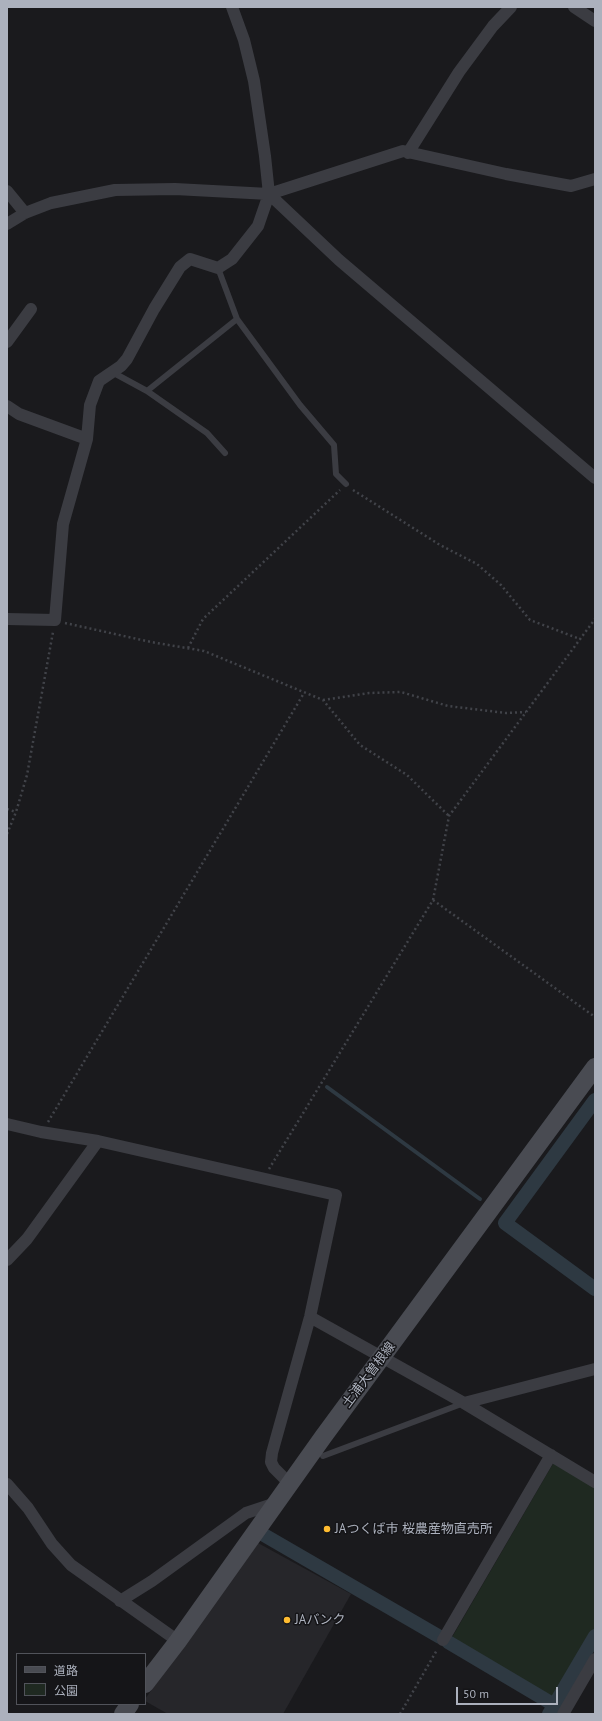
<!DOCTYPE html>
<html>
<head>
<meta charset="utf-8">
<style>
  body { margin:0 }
  #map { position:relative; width:602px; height:1721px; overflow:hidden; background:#1a1a1d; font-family:"PT Sans","Noto Sans JP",sans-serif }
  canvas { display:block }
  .frame { position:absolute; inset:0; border:8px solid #acb1bd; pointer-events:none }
  .legend { position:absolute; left:16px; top:1653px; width:130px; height:52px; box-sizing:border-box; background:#151518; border:1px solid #51535a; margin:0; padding:5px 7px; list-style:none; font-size:12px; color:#acb1bd }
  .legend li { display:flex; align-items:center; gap:8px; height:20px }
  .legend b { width:20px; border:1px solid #51535a }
  .scale { position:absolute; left:456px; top:1687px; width:102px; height:18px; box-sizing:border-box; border:2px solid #acb1bd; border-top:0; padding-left:5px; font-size:12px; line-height:14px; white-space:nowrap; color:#acb1bd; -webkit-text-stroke:3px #151518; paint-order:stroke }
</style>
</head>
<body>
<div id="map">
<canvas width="602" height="1721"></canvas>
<div class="frame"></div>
<ul class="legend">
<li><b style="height:5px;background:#494b52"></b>道路</li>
<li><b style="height:11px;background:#1f2921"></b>公園</li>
</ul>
<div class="scale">50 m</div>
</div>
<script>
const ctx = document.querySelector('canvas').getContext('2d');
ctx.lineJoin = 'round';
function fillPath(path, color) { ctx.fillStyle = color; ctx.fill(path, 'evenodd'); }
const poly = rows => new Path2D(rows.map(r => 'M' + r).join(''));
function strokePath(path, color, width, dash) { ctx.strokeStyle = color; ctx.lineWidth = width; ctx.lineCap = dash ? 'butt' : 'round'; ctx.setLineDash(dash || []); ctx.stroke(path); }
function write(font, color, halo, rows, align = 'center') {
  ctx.font = font + ' "PT Sans","Noto Sans JP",sans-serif'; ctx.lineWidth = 3; ctx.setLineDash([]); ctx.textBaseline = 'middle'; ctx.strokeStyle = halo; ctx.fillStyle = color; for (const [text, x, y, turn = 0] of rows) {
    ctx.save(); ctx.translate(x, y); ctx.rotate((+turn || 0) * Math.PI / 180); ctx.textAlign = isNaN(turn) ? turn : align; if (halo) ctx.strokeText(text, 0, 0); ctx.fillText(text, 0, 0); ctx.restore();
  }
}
const built = poly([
  [258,1543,351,1594,283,1714,168,1714,145,1701,145,1699]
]);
const green = poly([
  [554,1462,595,1488,595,1628,554,1699,451,1639]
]);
const stream = poly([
  [327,1087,480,1199]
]);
const canal = poly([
  [595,1100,505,1223,595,1289],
  [264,1535,440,1637],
  [448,1642,556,1706],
  [549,1714,595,1636]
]);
const path = poly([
  [353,490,440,545,477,564,501,585,530,620,580,639],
  [65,623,151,642,204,651,323,700,360,745,407,775,449,816],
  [188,648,203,619,340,490],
  [323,700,369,693,401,692,448,706,506,713,526,712],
  [7,809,16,812],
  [7,834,16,812,27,775,53,632],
  [433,900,595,1017],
  [48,1122,304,693],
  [269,1169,433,900,449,816,595,619],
  [400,1714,437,1650]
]);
const lane = poly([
  [218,268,237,319,300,405,334,445,336,474,346,484],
  [112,372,147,391,207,433,225,453],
  [147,391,237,319],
  [323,1456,464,1403]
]);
const street = poly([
  [574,7,595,21],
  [408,153,459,72,493,26,511,7],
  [7,191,25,213],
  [269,194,339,260,595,478],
  [7,224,25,213,51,203,115,190,175,189,269,194,403,151,506,174,571,186,595,179],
  [7,342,31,309],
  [7,406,19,414,87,439],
  [7,619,55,620,63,524,87,439,90,405,99,381,121,366,127,359,154,309,180,267,190,259,218,268,232,259,258,226,269,194,265,156,254,81,244,40,232,7],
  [7,1124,41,1132,98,1141,336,1195,310,1317,272,1453,271,1462,274,1468,290,1484],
  [7,1260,27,1239,98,1141],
  [310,1317,464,1403,595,1482],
  [464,1403,595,1369],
  [7,1484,28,1508,52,1544,71,1565,178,1641],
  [120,1601,152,1581,246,1513,276,1503],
  [443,1640,551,1455],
  [563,1714,595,1659]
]);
const secondary = poly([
  [145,1684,178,1641,323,1437,595,1067],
  [123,1714,130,1704]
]);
const markers = [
  [327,1529,4,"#ffbc30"],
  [287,1620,4,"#ffbc30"]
];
const streetNames = [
  ["土浦大曽根線",369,1375,-53]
];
const poiNames = [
  ["JAつくば市 桜農産物直売所",335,1529],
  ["JAバンク",295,1620]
];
fillPath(built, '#26262a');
fillPath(green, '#1f2921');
strokePath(stream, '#2e3942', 4);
strokePath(canal, '#2e3942', 14);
strokePath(path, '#414349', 2.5, [2, 3]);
strokePath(lane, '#3b3c42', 6);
strokePath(street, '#3b3c42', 12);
strokePath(secondary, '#494b52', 18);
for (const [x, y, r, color] of markers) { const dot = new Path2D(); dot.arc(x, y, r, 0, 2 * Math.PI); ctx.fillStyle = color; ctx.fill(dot); strokePath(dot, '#151518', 1.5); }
write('13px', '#acb1bd', '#151518', streetNames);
write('13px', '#acb1bd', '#151518', poiNames, 'left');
</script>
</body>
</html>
